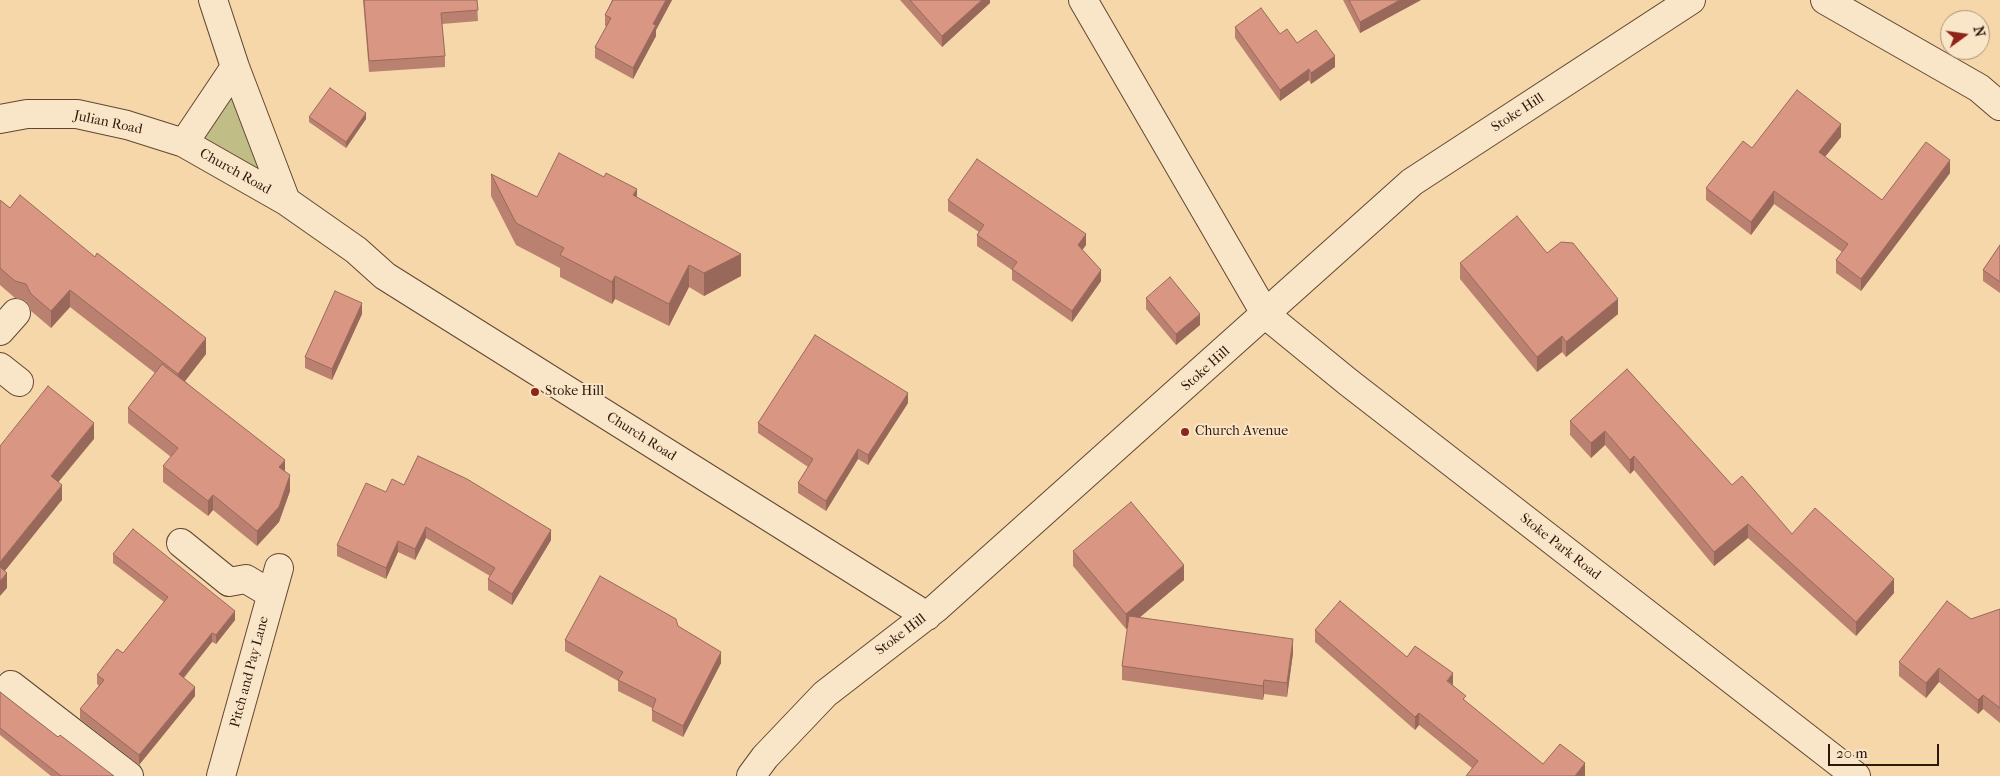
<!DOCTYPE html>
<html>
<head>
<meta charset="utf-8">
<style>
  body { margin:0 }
  #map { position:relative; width:2000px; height:776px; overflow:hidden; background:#f6d7a9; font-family:"IM FELL French Canon",serif }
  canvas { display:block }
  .north { position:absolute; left:1940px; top:10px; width:50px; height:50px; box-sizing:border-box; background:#f9e5c7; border:1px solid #a9937c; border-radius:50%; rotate:76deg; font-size:14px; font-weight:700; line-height:20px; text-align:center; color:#30170c }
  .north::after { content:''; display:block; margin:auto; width:18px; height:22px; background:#8f2418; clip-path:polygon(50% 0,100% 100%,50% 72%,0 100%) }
  .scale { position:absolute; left:1828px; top:744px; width:111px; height:22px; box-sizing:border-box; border:2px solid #30170c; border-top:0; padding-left:6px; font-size:15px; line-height:18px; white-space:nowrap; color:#30170c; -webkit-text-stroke:4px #f9e5c7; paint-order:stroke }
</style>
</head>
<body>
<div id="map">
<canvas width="2000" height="776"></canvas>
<div class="north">N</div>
<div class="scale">20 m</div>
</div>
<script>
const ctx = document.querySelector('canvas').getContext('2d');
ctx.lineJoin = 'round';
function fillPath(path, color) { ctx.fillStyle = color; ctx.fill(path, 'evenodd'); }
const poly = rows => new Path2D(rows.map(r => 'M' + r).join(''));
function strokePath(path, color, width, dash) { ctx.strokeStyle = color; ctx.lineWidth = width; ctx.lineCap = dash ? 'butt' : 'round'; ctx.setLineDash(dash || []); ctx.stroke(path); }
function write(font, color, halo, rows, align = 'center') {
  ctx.font = font + ' "IM FELL French Canon",serif'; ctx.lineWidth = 4; ctx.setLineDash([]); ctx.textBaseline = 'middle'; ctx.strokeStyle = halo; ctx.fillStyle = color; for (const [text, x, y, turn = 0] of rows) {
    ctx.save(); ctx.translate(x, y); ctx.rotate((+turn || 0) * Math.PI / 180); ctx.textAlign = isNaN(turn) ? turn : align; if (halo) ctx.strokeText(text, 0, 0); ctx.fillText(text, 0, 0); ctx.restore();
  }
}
const green = poly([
  [235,94,263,179,202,142]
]);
const minor = poly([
  [213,0,235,67,286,201],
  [1083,0,1266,315,1348,382,1856,776],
  [1825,0,1979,88,2000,106],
  [0,119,27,114,77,114,127,125,184,143,286,201,356,250,385,276,927,616],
  [184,143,235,67],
  [0,331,16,313],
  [0,367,19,382],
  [181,543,229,582,246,579,271,594],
  [11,685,129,776],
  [221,776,279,568],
  [751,776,765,757,825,694,935,609,1412,182,1691,0]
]);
const wall = poly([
  [363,0,477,0,478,21,442,24,445,56,445,67,369,72],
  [612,0,672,0,656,30,656,36,633,79,595,58,595,47,607,26,605,26,605,15],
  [900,0,990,0,990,3,942,47],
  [1343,0,1421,0,1360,33],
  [1235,27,1280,34,1297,43,1335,67,1311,84,1309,80,1280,101,1235,38],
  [309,117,366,119,346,148,309,122],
  [1841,137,1825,157,1882,200,1950,173,1861,291,1836,273,1836,260,1842,252,1774,204,1751,235,1706,200,1706,188,1752,148],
  [491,174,537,197,637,197,741,276,704,296,689,287,669,326,615,299,612,304,560,277,560,268,516,245,491,196],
  [0,200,10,208,206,354,185,381,285,471,290,491,279,522,257,546,213,510,208,516,163,482,163,466,171,457,128,423,128,408,155,373,70,307,51,328,31,311,26,301,15,298,0,285],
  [948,200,1086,245,1082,250,1101,281,1072,322,1012,280,1012,270,977,246,977,235,979,232,948,211],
  [2000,245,2000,293,1983,281,1983,270],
  [1547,253,1618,314,1566,357,1562,352,1537,372,1460,279,1460,263],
  [1146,298,1200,325,1176,345,1146,309],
  [362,314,332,380,305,368,305,357],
  [1627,369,1732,485,1792,534,1894,593,1856,636,1748,538,1714,566,1634,470,1630,474,1605,445,1591,458,1570,435,1570,421],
  [908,403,868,465,858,459,826,511,798,493,798,483,808,467,758,433,758,423],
  [404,485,551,540,512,605,488,590,488,579,490,576,426,538,415,560,398,552,386,579,337,556,337,545],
  [1073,551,1184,580,1140,617,1293,653,1287,697,1264,694,1263,700,1122,680,1122,666,1128,628,1126,629,1073,566],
  [113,554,235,620,216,644,212,642,184,678,195,696,139,765,80,719,80,709,99,686,97,684,97,675,123,653,164,602,113,563],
  [2000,609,2000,723,1983,709,1978,714,1939,682,1926,698,1899,676,1899,662,1971,619],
  [678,626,721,663,683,737,652,721,652,708,618,691,618,681,565,651,565,640],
  [1315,630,1407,657,1453,685,1466,702,1543,764,1585,776,1466,776,1472,768,1419,725,1415,730,1315,642],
  [0,692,58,737,114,776,51,776,0,735]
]);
const shadedWall = poly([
  [666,0,672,0,656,30,656,36,633,79,633,68,653,24],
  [982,0,990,0,990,3,942,47,942,36],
  [1400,0,1421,0,1360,33,1360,22],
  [1335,56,1335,67,1311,84,1311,73],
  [1309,69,1309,80,1280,101,1280,90],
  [366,113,366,119,346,148,346,142],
  [1841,124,1841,137,1819,164,1819,152],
  [1950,160,1950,173,1861,291,1861,279],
  [637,189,637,211,633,195],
  [1774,191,1774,204,1751,235,1751,222],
  [1086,234,1086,245,1078,256,1078,245],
  [741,254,741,276,704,296,704,273],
  [689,265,689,287,669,326,669,304],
  [1101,270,1101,281,1072,322,1072,311],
  [615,276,615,299,612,304,612,282],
  [70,290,70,307,51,328,51,311],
  [1618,299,1618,314,1566,357,1566,342],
  [362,303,362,314,332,380,332,369],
  [1200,314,1200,325,1176,345,1176,334],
  [1562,336,1562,352,1537,372,1537,357],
  [206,338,206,354,178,390,178,374],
  [908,393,908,403,868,465,868,455],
  [94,423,94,439,51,491,51,476],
  [1605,431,1605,445,1591,458,1591,443],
  [858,449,858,459,826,511,826,501],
  [1634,456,1634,470,1630,474,1630,460],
  [285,460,285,475,279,467],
  [290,475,290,491,279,522,257,546,257,531],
  [62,485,62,500,0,577,0,562],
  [213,495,213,510,208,516,208,501],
  [1748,524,1748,538,1714,566,1714,552],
  [426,527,426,538,415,560,415,549],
  [551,530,551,540,512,605,512,594],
  [398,541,398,552,386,579,386,568],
  [1184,565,1184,580,1126,629,1126,614],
  [7,573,7,588,0,596,0,581],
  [1894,579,1894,593,1856,636,1856,622],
  [235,611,235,620,216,644,216,635],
  [212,633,212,642,179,683,179,674],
  [1293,639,1293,653,1287,697,1287,683],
  [721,652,721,663,683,737,683,726],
  [1939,668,1939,682,1926,698,1926,683],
  [1453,673,1453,685,1447,681],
  [1264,680,1264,694,1263,700,1263,686],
  [195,687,195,696,139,765,139,755],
  [1983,695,1983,709,1978,714,1978,700],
  [1419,713,1419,725,1415,730,1415,717],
  [1585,763,1585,776,1575,776]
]);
const building = poly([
  [364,0,477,0,478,10,441,13,445,56,369,61,364,0],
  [613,0,666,0,653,24,656,25,633,68,595,47,611,18,605,15,613,0],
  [910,0,982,0,942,36,910,0],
  [1349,0,1400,0,1360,22,1349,0],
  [1261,8,1280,34,1287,29,1297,43,1316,30,1335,56,1311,73,1309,69,1280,90,1235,27,1261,8],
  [330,88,366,113,346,142,309,117,330,88],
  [1797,90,1841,124,1819,152,1882,200,1926,142,1950,160,1861,279,1836,260,1848,244,1774,191,1751,222,1706,188,1743,141,1752,148,1797,90],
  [559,153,604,177,606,173,637,189,633,195,741,254,704,273,689,265,669,304,615,276,612,282,560,255,564,248,516,223,491,174,537,197,559,153],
  [977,159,1086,234,1078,245,1101,270,1072,311,1012,269,1017,262,977,235,984,225,948,200,977,159],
  [20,195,95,257,97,253,206,338,178,374,70,290,51,311,31,294,26,284,15,281,0,268,0,200,10,208,20,195],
  [1517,216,1547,253,1561,242,1573,243,1618,299,1566,342,1562,336,1537,357,1460,263,1517,216],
  [2000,245,2000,282,1983,270,2000,245],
  [1170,277,1200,314,1176,334,1146,298,1170,277],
  [335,291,362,303,332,369,305,357,335,291],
  [815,335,908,393,868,455,858,449,826,501,798,483,813,459,758,423,815,335],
  [162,364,285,460,279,467,290,475,279,507,257,531,213,495,208,501,163,466,178,448,128,408,162,364],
  [1627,369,1732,485,1742,476,1792,534,1815,508,1894,579,1856,622,1748,524,1714,552,1634,456,1630,460,1605,431,1591,443,1570,421,1627,369],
  [48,386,94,423,51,476,62,485,0,562,0,446,48,386],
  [418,456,467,479,551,530,512,594,488,579,495,568,426,527,415,549,398,541,386,568,337,545,366,483,386,492,392,479,404,485,418,456],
  [1131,502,1184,565,1126,614,1073,551,1131,502],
  [133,529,235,611,216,635,212,633,179,674,195,687,139,755,80,709,104,680,97,675,117,649,123,653,168,597,113,554,133,529],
  [0,567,7,573,0,581,0,567],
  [600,576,676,619,678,626,721,652,683,726,652,710,656,699,618,680,623,672,565,640,600,576],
  [1340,601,1407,657,1415,646,1453,673,1447,681,1466,696,1463,699,1543,764,1560,744,1585,763,1575,776,1466,776,1478,761,1419,713,1415,717,1315,630,1340,601],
  [1947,601,1971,619,2000,609,2000,708,1983,695,1978,700,1939,668,1926,683,1899,662,1947,601],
  [1129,616,1293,639,1287,683,1264,680,1263,686,1122,666,1129,616],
  [0,692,58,737,60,735,114,776,61,776,0,728,0,692]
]);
const markers = [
  [535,392,5,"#8f2418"],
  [1185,432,5,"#8f2418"]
];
const streetNames = [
  ["Stoke Hill",1518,113,-33],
  ["Julian Road",108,123,12],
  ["Church Road",235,172,29],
  ["Stoke Hill",1206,369,-42],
  ["Church Road",641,437,32],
  ["Stoke Park Road",1560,547,38],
  ["Stoke Hill",901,635,-37],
  ["Pitch and Pay Lane",250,672,-75]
];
const poiNames = [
  ["Stoke Hill",545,392],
  ["Church Avenue",1195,432]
];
fillPath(green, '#c0bd86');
strokePath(minor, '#624733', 30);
strokePath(minor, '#f9e5c7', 28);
fillPath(wall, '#bb8170');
fillPath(shadedWall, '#98695b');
fillPath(building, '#d99682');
strokePath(building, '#98695b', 1);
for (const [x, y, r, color] of markers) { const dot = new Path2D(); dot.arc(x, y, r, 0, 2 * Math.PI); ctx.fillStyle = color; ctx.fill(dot); strokePath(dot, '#f9e5c7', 2); }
write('14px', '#30170c', '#f9e5c7', streetNames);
write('14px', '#30170c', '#f9e5c7', poiNames, 'left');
</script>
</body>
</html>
